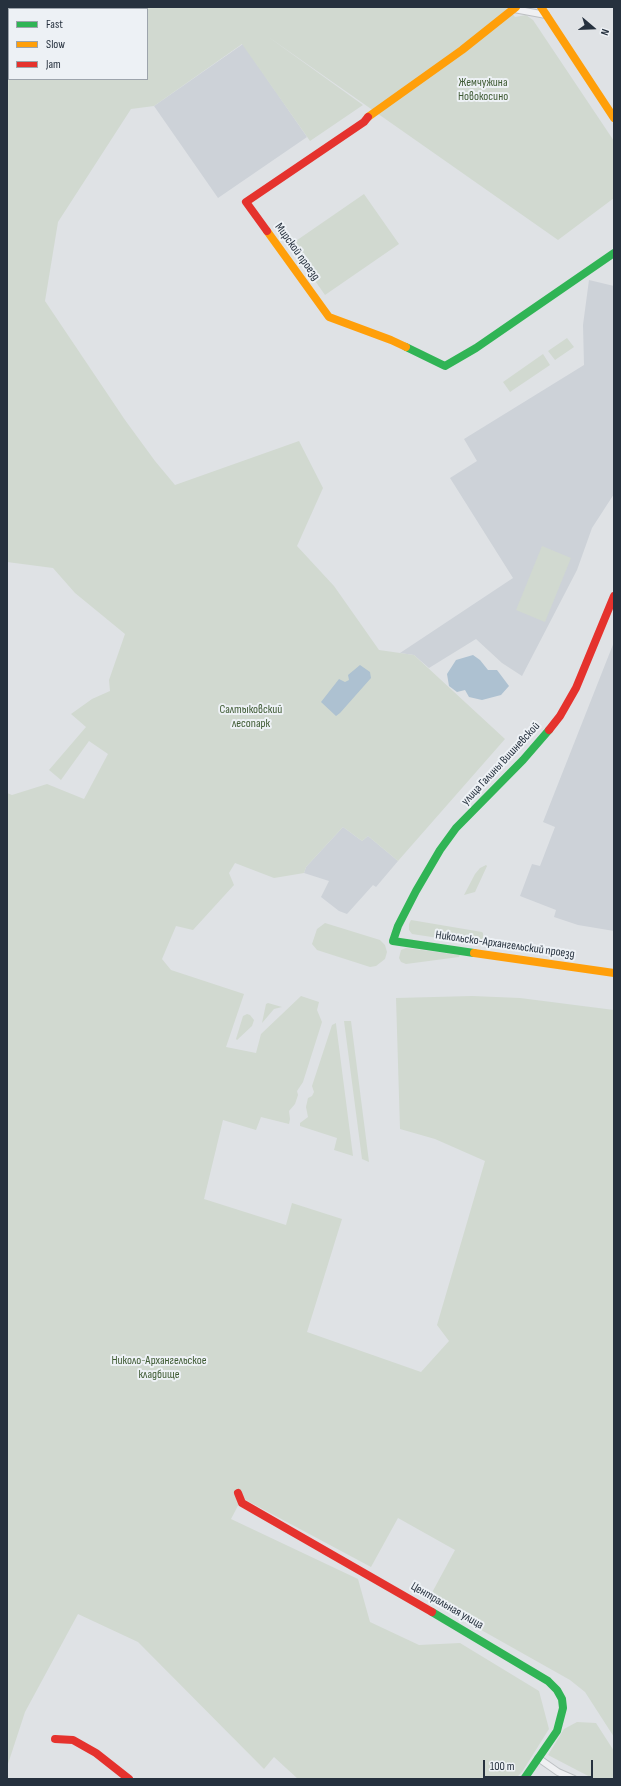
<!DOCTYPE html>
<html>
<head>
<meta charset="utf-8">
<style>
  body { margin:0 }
  #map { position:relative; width:621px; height:1786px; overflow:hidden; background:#dfe2e5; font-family:"Sofia Sans Condensed",sans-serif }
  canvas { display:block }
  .frame { position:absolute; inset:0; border:8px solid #26313e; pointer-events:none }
  .legend { position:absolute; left:8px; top:8px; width:140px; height:72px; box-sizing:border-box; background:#edf1f5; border:1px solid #9da4ac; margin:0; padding:5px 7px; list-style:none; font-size:12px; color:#26313e }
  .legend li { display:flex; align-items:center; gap:8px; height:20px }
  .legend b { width:20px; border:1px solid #9da4ac }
  .north { position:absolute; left:573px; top:8px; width:40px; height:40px; -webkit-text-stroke:3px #edf1f5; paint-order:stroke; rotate:109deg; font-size:11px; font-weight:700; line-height:16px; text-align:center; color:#26313e }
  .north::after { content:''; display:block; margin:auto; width:14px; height:18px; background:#26313e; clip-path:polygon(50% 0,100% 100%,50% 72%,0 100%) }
  .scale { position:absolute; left:483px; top:1760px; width:110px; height:18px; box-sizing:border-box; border:2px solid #26313e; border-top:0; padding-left:5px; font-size:12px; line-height:14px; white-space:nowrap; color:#26313e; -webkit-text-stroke:3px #edf1f5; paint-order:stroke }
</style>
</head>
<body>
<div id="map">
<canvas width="621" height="1786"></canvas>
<div class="frame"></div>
<ul class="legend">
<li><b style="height:5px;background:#30b455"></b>Fast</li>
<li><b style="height:5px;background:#ff9f0a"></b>Slow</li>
<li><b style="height:5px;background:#e5322d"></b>Jam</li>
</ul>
<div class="north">N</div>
<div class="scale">100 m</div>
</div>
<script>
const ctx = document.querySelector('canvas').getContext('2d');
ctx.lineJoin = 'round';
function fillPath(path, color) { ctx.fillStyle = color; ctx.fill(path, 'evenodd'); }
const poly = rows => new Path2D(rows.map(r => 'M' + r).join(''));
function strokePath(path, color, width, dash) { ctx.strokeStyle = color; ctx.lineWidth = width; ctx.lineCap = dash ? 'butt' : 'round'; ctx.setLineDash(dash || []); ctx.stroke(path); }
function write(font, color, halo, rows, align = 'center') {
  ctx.font = font + ' "Sofia Sans Condensed",sans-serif'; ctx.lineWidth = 4; ctx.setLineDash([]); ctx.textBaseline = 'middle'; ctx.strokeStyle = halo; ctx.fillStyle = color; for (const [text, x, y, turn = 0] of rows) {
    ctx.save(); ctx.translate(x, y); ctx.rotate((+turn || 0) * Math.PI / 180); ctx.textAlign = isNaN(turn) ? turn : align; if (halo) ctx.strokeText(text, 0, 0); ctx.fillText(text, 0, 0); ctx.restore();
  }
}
const built = poly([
  [243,44,307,137,218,198,154,106],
  [589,280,614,286,614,494,592,528,577,570,522,676,502,663,476,639,429,668,414,655,400,653,513,578,450,478,477,461,464,439,584,365,583,325],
  [614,642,614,931,578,925,554,917,556,910,520,896,532,864,540,866,555,827,543,822],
  [343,827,362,841,368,836,398,861,376,887,373,885,347,914,339,911,321,897,329,881,304,873,306,867]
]);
const green = poly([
  [7,7,507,7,515,17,526,15,533,20,614,141,614,198,558,240,267,36,363,105,310,141,242,44,154,106,131,109,58,222,45,301,125,420,155,461,175,485,299,441,323,488,297,546,334,586,379,650,414,655,505,739,398,861,368,836,362,841,343,827,306,867,304,873,274,878,235,863,229,873,234,885,193,930,176,926,162,959,171,970,244,994,226,1047,256,1053,261,1034,301,996,319,1002,317,1010,322,1022,303,1082,297,1091,298,1095,295,1104,289,1111,290,1119,289,1124,261,1117,256,1130,223,1120,204,1199,286,1225,292,1203,342,1219,307,1332,421,1372,449,1341,437,1325,485,1161,435,1139,400,1129,396,998,472,996,520,998,614,1010,614,1737,585,1692,570,1680,428,1600,455,1550,398,1518,371,1567,242,1498,231,1519,358,1579,370,1622,419,1645,460,1643,539,1691,549,1729,522,1772,515,1779,298,1779,274,1757,264,1769,138,1642,78,1614,25,1712,7,1767,7,793,12,795,47,784,84,799,108,754,89,741,61,780,49,770,86,727,71,714,92,699,110,691,109,680,125,634,75,593,53,568,7,562],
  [9,9,147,9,147,79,9,79],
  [364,194,399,244,325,295,290,245],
  [567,338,574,347,555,360,548,351],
  [543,354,550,365,510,392,503,382],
  [542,546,571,558,545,622,516,610],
  [486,865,487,866,475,892,464,895,475,874,480,868],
  [411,920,482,932,483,933,483,938,478,944,412,934,409,930,409,924],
  [325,923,380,940,385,945,387,952,385,959,376,966,370,967,317,950,312,944,317,929],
  [406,948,460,955,459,957,406,964,401,962,399,958,401,950],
  [268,1003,282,1007,274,1009,262,1023,266,1004],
  [247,1014,250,1015,254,1020,252,1026,237,1040,236,1039,243,1016],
  [344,1021,351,1021,369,1162,362,1159],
  [336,1023,336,1024,353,1156,334,1150,337,1138,300,1126,300,1123,308,1117,306,1107,308,1098,312,1096,314,1092,312,1086,332,1025],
  [577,1722,596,1723,614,1751,614,1779,594,1779,548,1755,564,1729]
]);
const water = poly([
  [473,655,480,660,488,670,497,670,509,686,501,695,482,700,469,697,465,690,457,692,449,686,447,674,456,660],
  [360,665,370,672,371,678,340,713,336,716,321,702,339,679,345,682,349,680,348,675]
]);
const street = poly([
  [514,9,546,15],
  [538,1758,558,1772,574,1779]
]);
const fast = poly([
  [406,347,445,366,476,348,614,253],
  [474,953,393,941,398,926,416,891,440,850,456,828,523,760,549,730],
  [432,1612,548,1681,557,1690,562,1699,563,1708,557,1731,524,1779]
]);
const slow = poly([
  [541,7,614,118],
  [368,117,462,50,516,7],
  [267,231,329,317,391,340,406,347],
  [474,953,614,973]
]);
const jam = poly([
  [267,231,246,202,364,122,368,117],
  [549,730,560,716,576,688,614,596],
  [238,1493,242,1503,432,1612],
  [55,1739,73,1740,96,1753,129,1779]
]);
const parkNames = [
  ["Жемчужина",483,83],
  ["Новокосино",483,97],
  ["Салтыковский",251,710],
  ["лесопарк",251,724],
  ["Николо-Архангельское",159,1361],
  ["кладбище",159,1375]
];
const streetNames = [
  ["Мирской проезд",297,252,54],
  ["улица Галины Вишневской",501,764,-47],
  ["Никольско-Архангельский проезд",505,945,8],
  ["Центральная улица",447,1606,30]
];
fillPath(built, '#cdd2d8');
fillPath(green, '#d1d9d0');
fillPath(water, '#adc1d1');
strokePath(street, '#bdc0c3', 8);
strokePath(street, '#eff0f2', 6);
strokePath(fast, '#30b455', 8);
strokePath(slow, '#ff9f0a', 8);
strokePath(jam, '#e5322d', 8);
write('12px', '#3e5a33', '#edf1f5', parkNames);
write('12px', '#26313e', '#edf1f5', streetNames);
</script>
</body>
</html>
